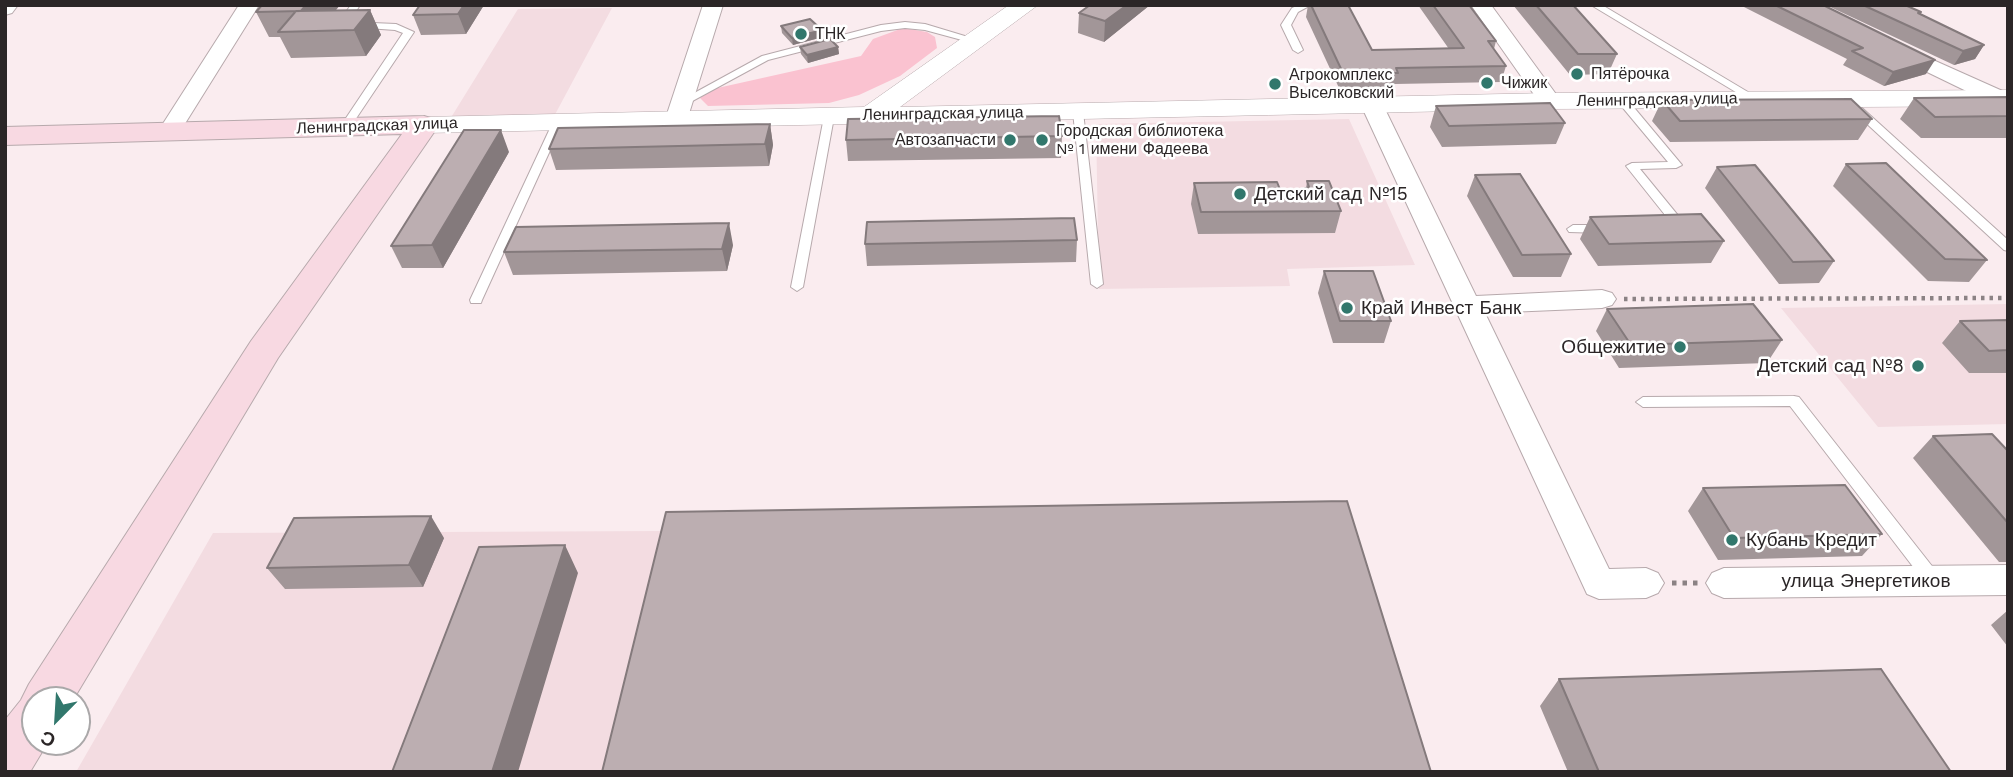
<!DOCTYPE html>
<html>
<head>
<meta charset="utf-8">
<style>
  body { margin:0 }
  #map { position:relative; width:2013px; height:777px; overflow:hidden; background:#faecef; font-family:"Work Sans",sans-serif }
  canvas { display:block }
  .frame { position:absolute; inset:0; border:7px solid #2b2627; pointer-events:none }
  .north { position:absolute; left:21px; top:686px; width:70px; height:70px; box-sizing:border-box; background:#fff; border:2px solid #aaa8a9; border-radius:50%; rotate:204deg; font-size:19px; font-weight:700; line-height:28px; text-align:center; color:#2b2627 }
  .north::after { content:''; display:block; margin:auto; width:24px; height:32px; background:#31776c; clip-path:polygon(50% 0,100% 100%,50% 72%,0 100%) }
</style>
</head>
<body>
<div id="map">
<canvas width="2013" height="777"></canvas>
<div class="frame"></div>
<div class="north">С</div>
</div>
<script>
const ctx = document.querySelector('canvas').getContext('2d');
ctx.lineJoin = 'round';
function fillPath(path, color) { ctx.fillStyle = color; ctx.fill(path, 'evenodd'); }
const poly = rows => new Path2D(rows.map(r => 'M' + r).join(''));
function strokePath(path, color, width, dash) { ctx.strokeStyle = color; ctx.lineWidth = width; ctx.lineCap = dash ? 'butt' : 'round'; ctx.setLineDash(dash || []); ctx.stroke(path); }
function write(font, color, halo, rows, align = 'center') {
  ctx.font = font + ' "Work Sans",sans-serif'; ctx.lineWidth = 5; ctx.setLineDash([]); ctx.textBaseline = 'middle'; ctx.strokeStyle = halo; ctx.fillStyle = color; for (const [text, x, y, turn = 0] of rows) {
    ctx.save(); ctx.translate(x, y); ctx.rotate((+turn || 0) * Math.PI / 180); ctx.textAlign = isNaN(turn) ? turn : align; if (halo) ctx.strokeText(text, 0, 0); ctx.fillText(text, 0, 0); ctx.restore();
  }
}
const built = poly([
  [612,8,551,122,447,124,518,9],
  [1349,119,1415,265,1287,269,1290,286,1099,289,1096,124],
  [2008,304,2008,424,1878,427,1781,308],
  [1341,528,1419,772,76,772,213,533]
]);
const green = poly([
  [903,28,927,32,935,37,937,48,900,76,859,95,829,103,708,106,700,98,713,89,861,56,873,39]
]);
const pathFar1 = poly([
  [1624,299,2008,298]
]);
const path = poly([
  [1672,583,1698,583]
]);
const service = poly([
  [351,5,360,5,349,22,396,24,414,32,349,129,345,130,340,127,403,33,395,30,339,26,337,24,351,5],
  [1299,5,1311,5,1298,12,1291,25,1303,50,1298,53,1293,50,1281,25,1292,8,1299,5],
  [1591,5,1602,5,1758,98,1753,101,1749,100,1591,5],
  [905,22,925,24,978,40,973,43,925,30,905,28,881,31,768,60,685,105,677,105,676,103,762,56,881,25,905,22],
  [1622,97,1626,98,1682,165,1676,168,1640,169,1685,224,1685,230,1674,230,1673,225,1626,166,1632,163,1668,162,1618,102,1617,100,1622,97],
  [1858,107,1862,108,2008,240,2008,251,2004,250,1854,112,1854,108,1858,107],
  [1078,109,1083,112,1103,284,1097,288,1091,284,1073,112,1078,109],
  [829,114,834,117,803,287,797,291,791,287,824,117,829,114],
  [558,119,563,122,482,300,481,303,471,303,470,300,553,122,558,119],
  [1573,225,1602,225,1608,229,1602,233,1569,232,1567,229,1573,225],
  [1794,396,1799,397,1939,575,1941,580,1939,585,1933,587,1927,585,1790,406,1643,407,1636,402,1643,397,1794,396]
]);
const minor = poly([
  [5,5,18,5,12,13,5,15,5,5],
  [239,5,259,5,176,138,160,138,157,133,239,5],
  [703,5,723,5,687,120,684,125,668,125,665,120,703,5],
  [1471,5,1491,5,1561,101,1558,106,1542,106,1471,5],
  [1895,43,2007,93,2008,101,1999,105,1991,103,1888,53,1885,49,1895,43],
  [1372,98,1383,105,1476,296,1602,290,1612,293,1616,299,1612,305,1602,308,1485,313,1609,569,1646,568,1658,573,1664,583,1658,593,1646,598,1599,599,1587,594,1361,105,1372,98],
  [2008,565,2008,595,1724,598,1712,593,1706,583,1712,573,1724,568,2008,565]
]);
const tertiary = poly([
  [1009,5,1038,5,900,107,1550,93,2008,90,2008,106,1550,109,424,133,414,131,410,125,414,119,424,117,864,107,1009,5]
]);
const secondary = poly([
  [424,116,434,119,439,125,278,358,73,700,35,700,35,742,48,742,30,772,5,772,5,720,21,700,29,684,251,341,402,134,5,145,5,127,424,116]
]);
const wall = poly([
  [262,5,340,5,336,10,370,10,381,35,366,56,291,58,280,37,269,37,256,12],
  [420,5,484,5,466,34,421,35,413,15],
  [1090,5,1150,5,1104,42,1078,33,1079,13],
  [1308,5,1348,5,1372,50,1449,49,1418,5,1469,5,1496,41,1494,49,1506,66,1501,82,1395,84,1394,89,1339,88,1306,17],
  [1513,5,1573,5,1617,54,1608,74,1570,75],
  [1740,5,1823,5,1926,74,1884,86,1843,65,1847,59],
  [1826,5,1905,5,1921,12,1920,14,1984,45,1975,59,1954,65],
  [781,26,823,37,793,45,782,33],
  [800,47,838,47,839,54,808,63,801,54],
  [2008,97,2008,138,1921,138,1900,119,1914,98],
  [1662,100,1872,119,1858,140,1670,142,1652,121],
  [1436,106,1565,123,1556,144,1442,147,1430,127],
  [770,124,773,145,769,166,556,170,549,149],
  [1062,136,1061,158,848,161,846,140],
  [509,152,443,268,402,268,391,246],
  [1846,164,1987,260,1969,282,1928,281,1833,186],
  [1717,167,1834,261,1819,283,1779,284,1705,188],
  [1475,175,1571,254,1561,277,1513,277,1467,196],
  [1307,181,1341,211,1335,233,1198,234,1191,204,1194,183,1283,197,1306,189],
  [1590,217,1724,241,1711,263,1598,266,1580,239],
  [1077,240,1076,262,867,266,865,244],
  [733,245,727,271,513,275,504,252],
  [1324,271,1391,321,1384,343,1333,343,1318,293],
  [1607,309,1782,340,1767,363,1619,368,1596,331],
  [2008,320,2008,373,1969,373,1942,343,1960,321],
  [1933,436,2008,451,2008,562,1999,562,1913,458],
  [1703,488,1882,534,1862,556,1718,560,1688,511],
  [444,538,423,587,285,589,267,568],
  [2008,610,2008,647,1991,625],
  [1559,679,1951,772,1568,772,1540,706]
]);
const shadedWall = poly([
  [306,5,340,5,318,31,301,11],
  [464,5,484,5,466,34,458,14],
  [1127,5,1150,5,1104,42,1105,21],
  [370,10,381,35,366,56,354,30],
  [822,30,823,37,793,45,792,38],
  [1984,45,1975,59,1954,65,1963,51],
  [838,47,839,54,808,63,807,55],
  [1935,60,1926,74,1884,86,1893,72],
  [770,124,773,145,769,166,765,144],
  [501,130,509,152,443,268,432,245],
  [729,223,733,245,727,271,722,249],
  [431,516,444,538,423,587,409,565],
  [565,545,578,573,518,772,492,772]
]);
const building = poly([
  [262,5,306,5,301,11,256,12,262,5],
  [420,5,464,5,458,14,413,15,420,5],
  [1090,5,1127,5,1105,21,1079,13,1090,5],
  [1311,5,1348,5,1372,50,1464,48,1433,5,1469,5,1496,41,1488,41,1506,66,1396,68,1398,73,1343,73,1311,5],
  [1536,5,1573,5,1617,54,1578,54,1536,5],
  [1775,5,1823,5,1935,60,1893,72,1852,51,1863,48,1775,5],
  [1863,5,1905,5,1921,12,1918,13,1984,45,1963,51,1863,5],
  [370,10,354,30,278,32,296,11,370,10],
  [810,19,822,30,792,38,781,26,810,19],
  [830,39,838,47,807,55,800,47,830,39],
  [2008,97,2008,116,1935,117,1914,98,2008,97],
  [1851,99,1872,119,1680,121,1662,100,1851,99],
  [1550,103,1565,123,1449,126,1436,106,1550,103],
  [1059,116,1062,136,846,140,848,119,1059,116],
  [770,124,765,144,549,149,558,128,770,124],
  [464,130,501,130,432,245,391,246,464,130],
  [1886,163,1987,260,1945,259,1846,164,1886,163],
  [1755,165,1834,261,1793,262,1717,167,1755,165],
  [1520,174,1571,254,1522,255,1475,175,1520,174],
  [1307,181,1329,181,1341,211,1201,212,1194,183,1277,182,1283,197,1309,187,1307,181],
  [1701,214,1724,241,1609,244,1590,217,1701,214],
  [1074,218,1077,240,865,244,867,222,1074,218],
  [729,223,722,249,504,252,516,227,729,223],
  [1324,271,1373,271,1391,321,1340,321,1324,271],
  [1753,304,1782,340,1631,345,1607,309,1753,304],
  [2008,320,2008,350,1989,351,1960,321,2008,320],
  [1992,434,2008,451,2008,523,1933,436,1992,434],
  [1845,485,1882,534,1734,538,1703,488,1845,485],
  [1347,501,1431,772,602,772,666,512,1347,501],
  [431,516,409,565,267,568,294,518,431,516],
  [565,545,492,772,392,772,479,547,565,545],
  [1881,669,1951,772,1599,772,1559,679,1881,669]
]);
const markers = [
  [801,34,7,"#31776c"],
  [1577,74,7,"#31776c"],
  [1487,83,7,"#31776c"],
  [1275,84,7,"#31776c"],
  [1010,140,7,"#31776c"],
  [1042,140,7,"#31776c"],
  [1240,194,7,"#31776c"],
  [1347,308,7,"#31776c"],
  [1680,347,7,"#31776c"],
  [1918,366,7,"#31776c"],
  [1732,540,7,"#31776c"]
];
const farPoinames = [
  ["ТНК",815,34],
  ["Пятёрочка",1591,74],
  ["Агрокомплекс",1289,75],
  ["Выселковский",1289,93],
  ["Чижик",1501,83],
  ["Городская библиотека",1056,131],
  ["№ 1 имени Фадеева",1056,149],
  ["Автозапчасти",996,140,"right"]
];
const farStreetnames = [
  ["Ленинградская улица",1657,100,-1],
  ["Ленинградская улица",943,114,-1],
  ["Ленинградская улица",377,126,-2]
];
const poiNames = [
  ["Детский сад №15",1254,194],
  ["Край Инвест Банк",1361,308],
  ["Общежитие",1666,347,"right"],
  ["Детский сад №8",1904,366,"right"],
  ["Кубань Кредит",1746,540]
];
const streetNames = [
  ["улица Энергетиков",1866,581]
];
fillPath(built, '#f3dce1');
fillPath(green, '#fac2d0');
strokePath(service, '#b7a9ac', 2);
strokePath(minor, '#b7a9ac', 2);
strokePath(tertiary, '#b7a9ac', 1);
strokePath(secondary, '#b7a9ac', 2);
strokePath(pathFar1, '#8b8284', 4.5, [3.5, 5]);
strokePath(path, '#8b8284', 5, [4.5, 6]);
fillPath(service, '#fff');
fillPath(minor, '#fff');
fillPath(tertiary, '#fff');
fillPath(secondary, '#f8d9e2');
fillPath(wall, '#a29698');
fillPath(shadedWall, '#847a7c');
fillPath(building, '#bcaeb1');
strokePath(building, '#847a7c', 2);
for (const [x, y, r, color] of markers) { const dot = new Path2D(); dot.arc(x, y, r, 0, 2 * Math.PI); ctx.fillStyle = color; ctx.fill(dot); strokePath(dot, '#fff', 2.5); }
write('16px', '#2b2627', '#fff', farPoinames, 'left');
write('16px', '#2b2627', '#fff', farStreetnames);
write('19px', '#2b2627', '#fff', poiNames, 'left');
write('19px', '#2b2627', '#fff', streetNames);
</script>
</body>
</html>
